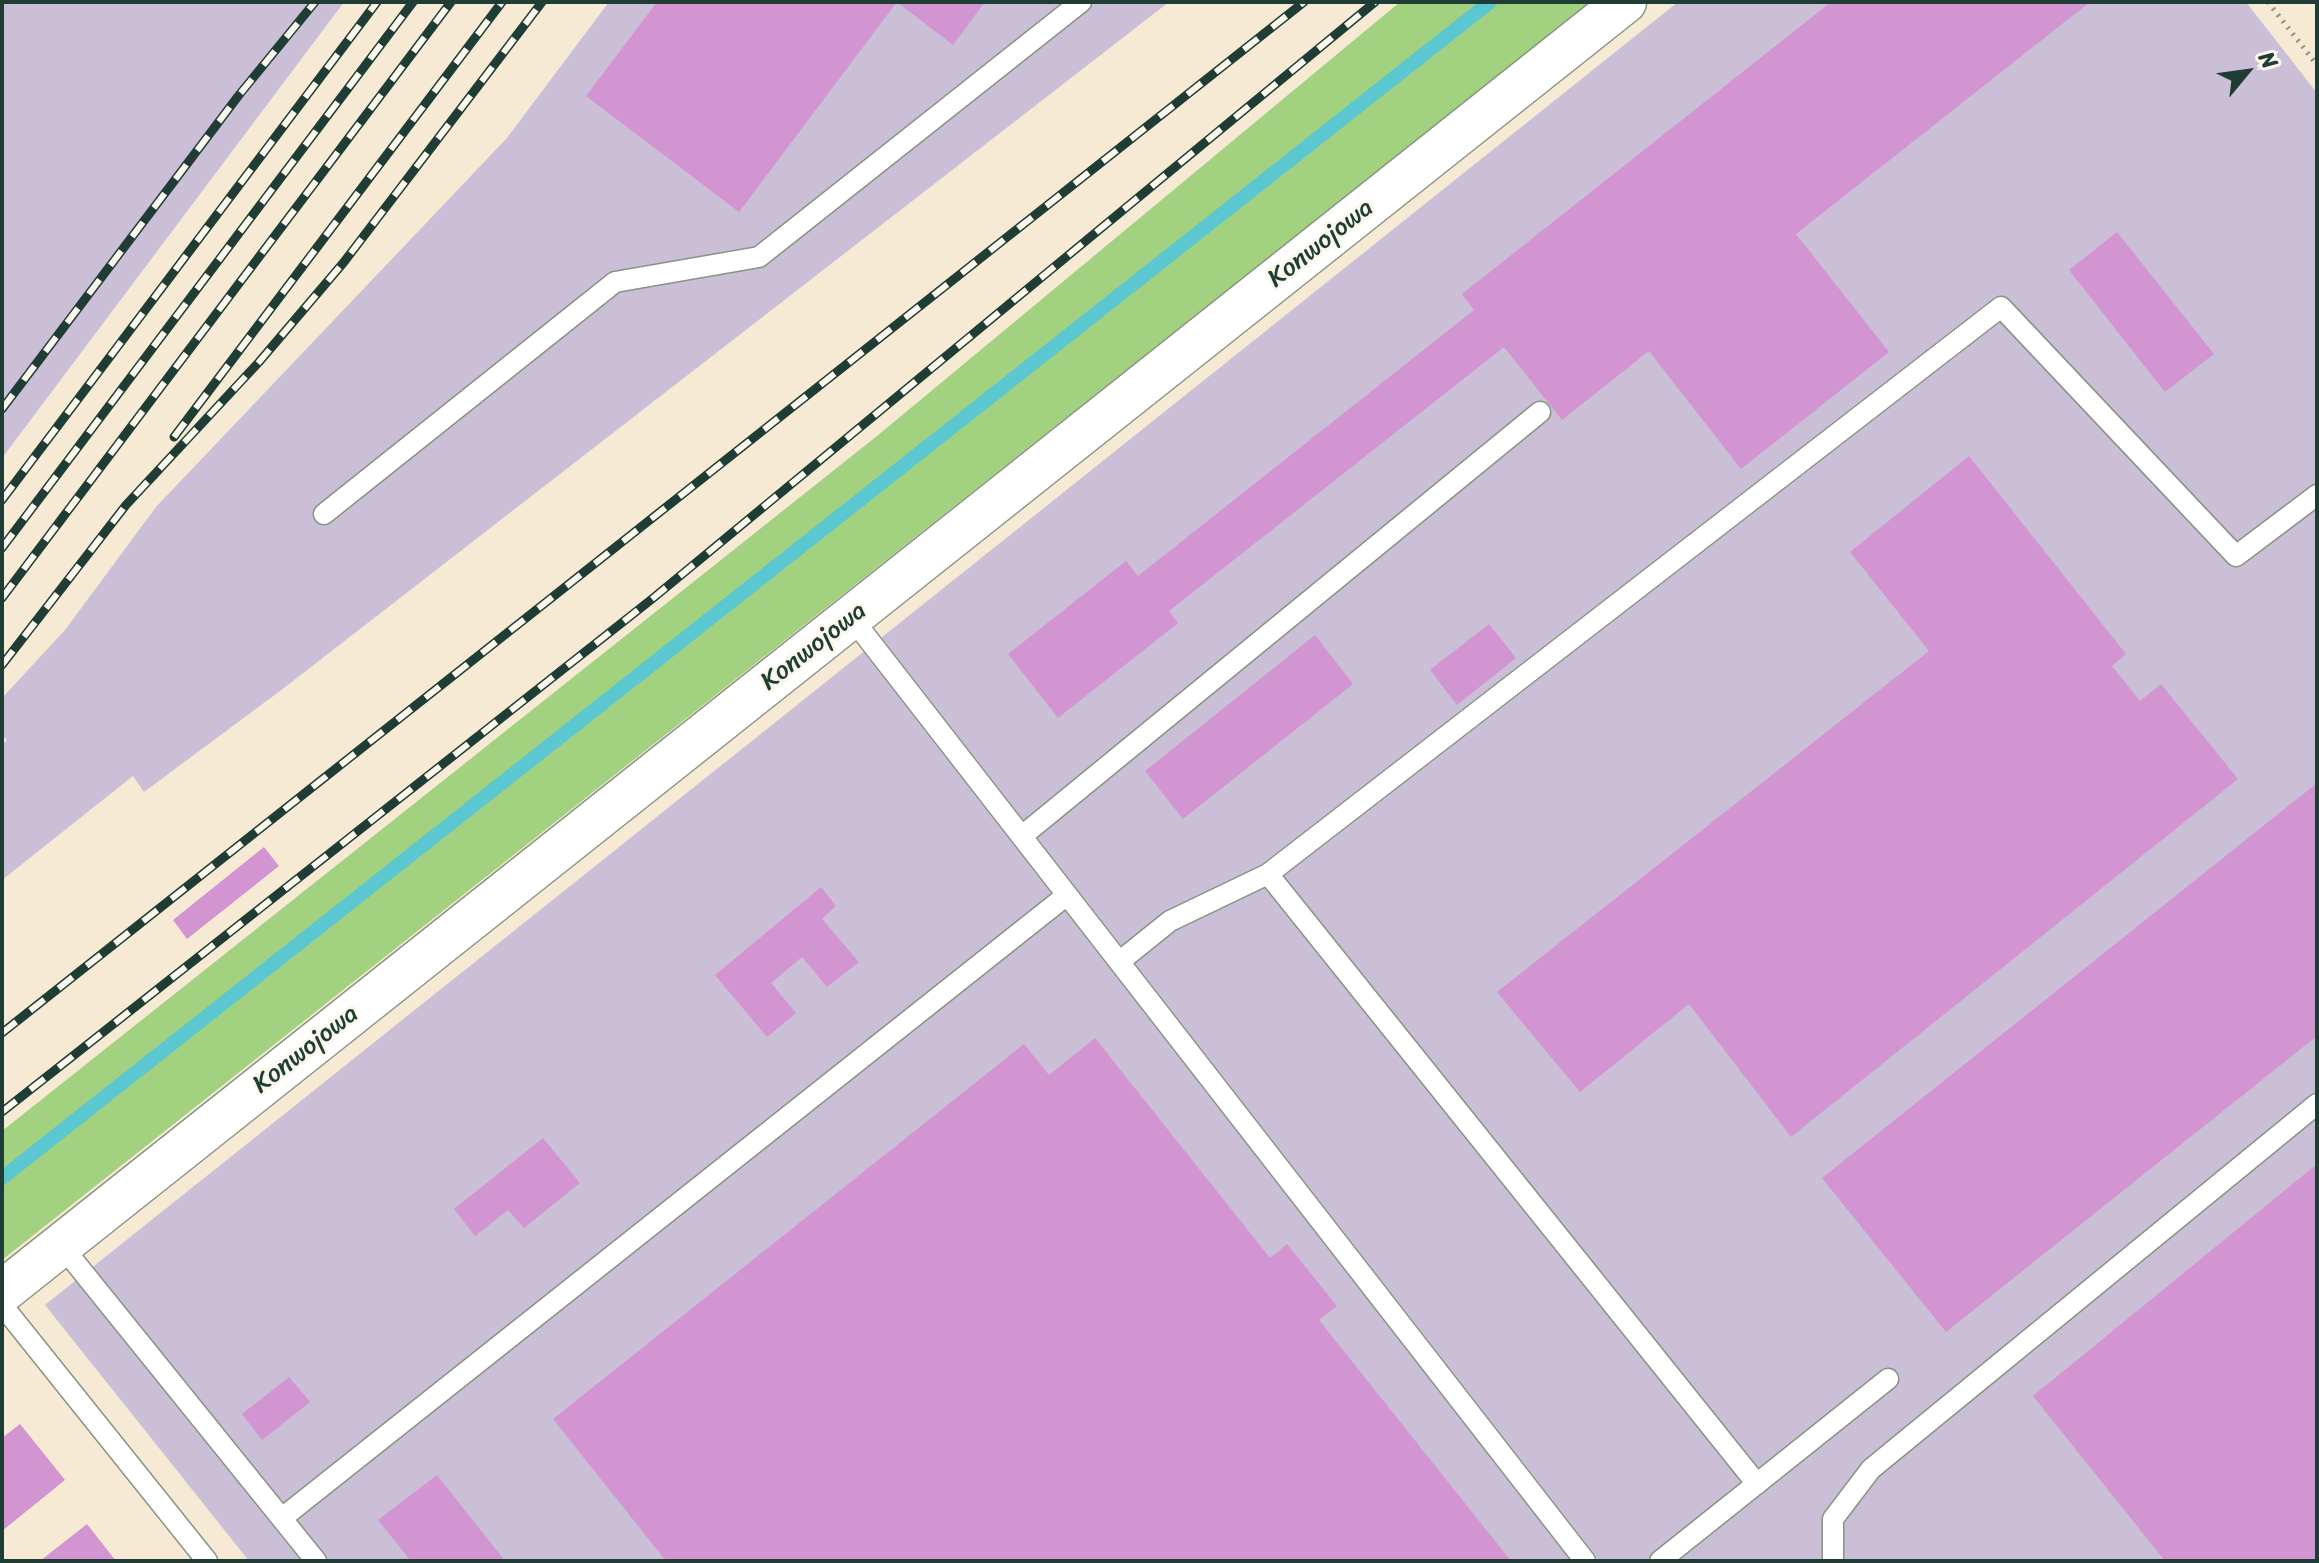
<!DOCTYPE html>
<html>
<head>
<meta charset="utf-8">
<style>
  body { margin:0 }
  #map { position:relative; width:2319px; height:1563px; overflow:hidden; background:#f6ead4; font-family:Sriracha,sans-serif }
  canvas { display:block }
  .frame { position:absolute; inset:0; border:4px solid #1f3d34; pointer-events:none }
  .north { position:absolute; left:2207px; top:32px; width:80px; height:80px; -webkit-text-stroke:6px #fbf7ec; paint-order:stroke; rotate:61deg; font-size:22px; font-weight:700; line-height:32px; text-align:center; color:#1f3d34 }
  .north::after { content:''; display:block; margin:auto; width:28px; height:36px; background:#1f3d34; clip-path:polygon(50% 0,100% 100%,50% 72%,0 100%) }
</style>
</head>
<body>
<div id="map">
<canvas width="2319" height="1563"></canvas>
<div class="frame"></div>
<div class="north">N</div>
</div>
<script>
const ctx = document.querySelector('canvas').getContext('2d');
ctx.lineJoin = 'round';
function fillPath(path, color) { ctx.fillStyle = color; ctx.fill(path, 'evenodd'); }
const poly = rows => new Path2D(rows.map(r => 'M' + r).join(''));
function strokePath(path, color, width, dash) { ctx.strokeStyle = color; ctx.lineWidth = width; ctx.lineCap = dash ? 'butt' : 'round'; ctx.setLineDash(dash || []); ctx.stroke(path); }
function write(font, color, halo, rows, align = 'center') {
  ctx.font = font + ' Sriracha,sans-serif'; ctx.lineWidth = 6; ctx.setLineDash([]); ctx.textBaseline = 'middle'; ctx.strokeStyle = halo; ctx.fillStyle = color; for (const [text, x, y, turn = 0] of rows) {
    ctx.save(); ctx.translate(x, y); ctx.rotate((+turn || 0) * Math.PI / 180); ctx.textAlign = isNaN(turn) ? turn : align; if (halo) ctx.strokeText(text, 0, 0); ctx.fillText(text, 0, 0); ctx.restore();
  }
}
const industrial = poly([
  [2,2,344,2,2,458],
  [609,2,1169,2,280,691,144,792,133,776,2,880,2,745,7,740,2,735,2,698,65,630,156,507,507,138],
  [1678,2,2246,2,2317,93,2317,1561,249,1561,45,1305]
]);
const green = poly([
  [1400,2,1591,2,2,1260,2,1131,877,436]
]);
const stream = poly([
  [2,1178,1490,2]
]);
const building = poly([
  [657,2,985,2,953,45,897,2,739,212,586,96],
  [1831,2,2090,2,1796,234,1889,352,1741,469,1649,351,1562,420,1504,347,1169,611,1178,623,1058,718,1008,654,1126,561,1138,576,1474,310,1462,294],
  [2117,232,2214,354,2165,392,2069,270],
  [1969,456,2126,654,2112,666,2140,701,2161,684,2238,779,1791,1137,1689,1004,1580,1092,1497,992,1929,651,1850,552],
  [1489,624,1516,658,1457,705,1430,670],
  [1315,635,1353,684,1183,819,1145,771],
  [2317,783,2317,1036,1946,1332,1822,1178],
  [264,847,279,866,187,939,173,920],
  [821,887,836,906,822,919,859,962,827,987,802,957,771,983,796,1013,767,1037,715,975],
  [1095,1038,1270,1258,1287,1244,1337,1306,1319,1320,1511,1561,666,1561,553,1419,1024,1044,1049,1075],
  [543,1138,580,1183,524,1228,508,1210,475,1236,454,1209],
  [2317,1164,2317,1561,2165,1561,2033,1396],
  [289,1377,310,1402,262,1440,242,1414],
  [20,1424,65,1480,2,1531,2,1438],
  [437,1475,505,1561,411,1561,378,1520],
  [87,1524,116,1561,40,1561]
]);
const path = poly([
  [2268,2,2317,65]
]);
const lane = poly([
  [324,514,615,282,759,257,1081,2],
  [851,617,1585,1561],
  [1022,836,1540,412],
  [1268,874,2001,307,2236,556,2317,495],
  [1119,962,1170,921,1268,874,1757,1484],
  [61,1245,316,1561],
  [2,1305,207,1561],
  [282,1518,1067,895],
  [1660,1561,1888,1379],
  [1833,1561,1833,1519,1871,1469,2317,1104]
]);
const street = poly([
  [2,1292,1625,2]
]);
const rail = poly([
  [2,409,239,95,315,2],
  [174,437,502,2],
  [2,500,377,2],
  [2,548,413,2],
  [2,598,451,2],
  [2,665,126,505,259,362,344,262,542,2],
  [2,1033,1304,2],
  [2,1112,652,599,1375,2]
]);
const streetNames = [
  ["Konwojowa",1321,244,-38],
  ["Konwojowa",814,647,-38],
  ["Konwojowa",306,1050,-38]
];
fillPath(industrial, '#cabfd6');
fillPath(green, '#a2d17f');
strokePath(stream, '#5ac7d1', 14);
fillPath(building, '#d395d2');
strokePath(lane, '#8a9484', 23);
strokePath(street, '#8a9484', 45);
strokePath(path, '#8a9484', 5, [2, 6]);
strokePath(lane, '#fff', 20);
strokePath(street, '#fff', 42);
strokePath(rail, '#1f3d34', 9);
strokePath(rail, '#fbf7ec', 6, [18]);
write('26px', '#1f3d34', '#fbf7ec', streetNames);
</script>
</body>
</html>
